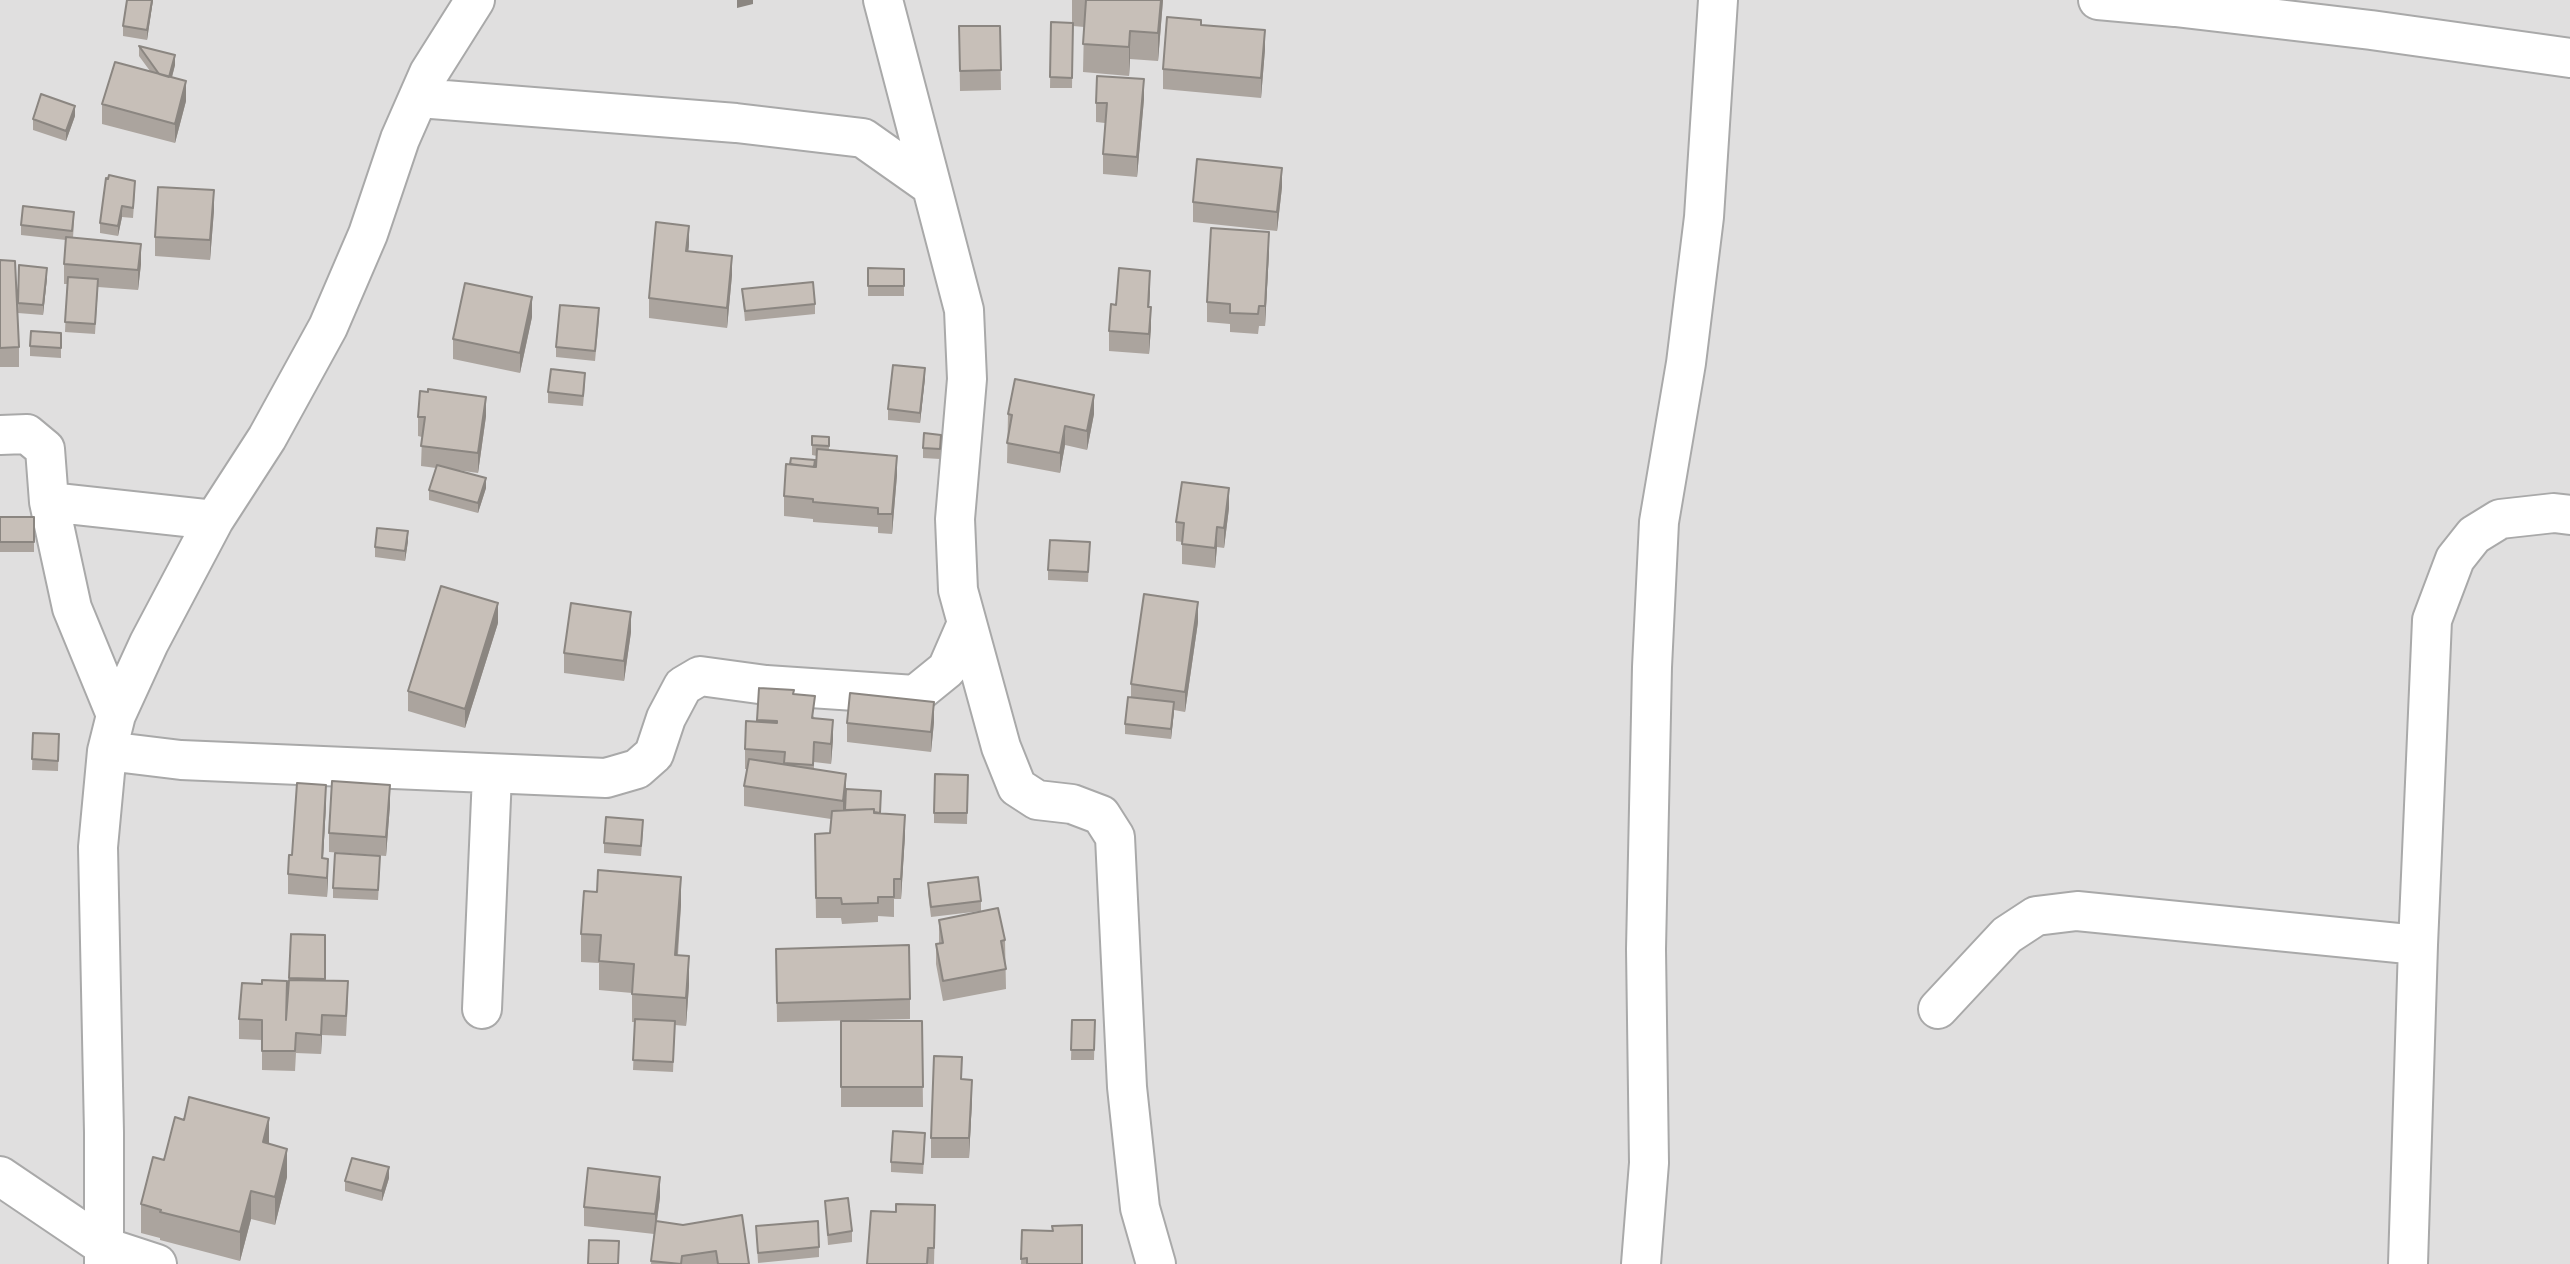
<!DOCTYPE html>
<html>
<head>
<meta charset="utf-8">
<style>
  body { margin:0 }
  canvas { display:block; background:#f2efe9 }
</style>
</head>
<body>
<canvas width="2570" height="1264"></canvas>
<script>
const ctx = document.querySelector('canvas').getContext('2d');
ctx.lineJoin = 'round';
function fillPath(path, color) { ctx.fillStyle = color; ctx.fill(path, 'evenodd'); }
const poly = rows => new Path2D(rows.map(r => 'M' + r).join(''));
function strokePath(path, color, width, dash) { ctx.strokeStyle = color; ctx.lineWidth = width; ctx.lineCap = dash ? 'butt' : 'round'; ctx.setLineDash(dash || []); ctx.stroke(path); }
const residential = poly([
  [0,0,2570,0,2570,1264,0,1264]
]);
const minor = poly([
  [883,0,964,310,967,379,955,519,958,590,1001,747,1017,787,1037,800,1072,804,1101,815,1115,837,1127,1087,1140,1208,1156,1264],
  [2098,0,2175,7,2371,30,2570,58],
  [419,98,736,123,863,138,931,186],
  [0,435,27,434,45,449,49,502,72,608,116,715],
  [49,502,214,520],
  [107,751,181,760,606,778,637,769,654,754,666,718,683,686,700,676,766,685,915,695,947,669,967,623],
  [482,1009,492,775],
  [1938,1009,2007,935,2036,916,2077,911,2418,945],
  [0,1176,105,1247,157,1264],
  [104,1264,104,1132,98,847,107,751,116,715,149,643,214,520,267,438,328,327,368,234,400,139,429,73,475,0],
  [1641,1264,1649,1163,1646,949,1652,667,1659,522,1686,363,1704,217,1718,0],
  [2408,1264,2418,945,2432,620,2455,559,2474,535,2500,519,2554,513,2570,515]
]);
const wall = poly([
  [153,0,147,40,123,36,123,26],
  [1072,0,1163,0,1158,61,1130,59,1129,76,1083,72,1084,27,1073,26,1072,88,1050,88,1051,22,1072,22],
  [959,26,1000,26,1001,90,960,91],
  [139,46,175,65,172,77,186,101,175,143,102,124,102,104,150,71,139,56],
  [1265,49,1261,98,1163,89,1163,69],
  [1144,99,1137,177,1103,174,1103,154,1105,123,1096,122,1096,103],
  [75,116,66,141,33,130,33,119],
  [1282,187,1277,231,1193,222,1193,202],
  [135,191,133,218,122,217,118,236,100,233,100,223],
  [214,210,210,260,155,256,155,237],
  [74,222,73,238,141,264,138,290,98,287,95,334,65,332,67,284,64,284,64,264,66,240,21,235,21,225],
  [689,245,688,251,732,275,727,328,649,318,649,298],
  [1269,252,1265,326,1259,326,1258,334,1230,332,1230,324,1207,322,1207,302],
  [0,260,19,347,19,367,0,367],
  [19,265,47,278,43,315,18,313],
  [868,268,904,269,904,296,868,296],
  [742,289,815,304,815,314,745,321],
  [1150,290,1149,307,1151,327,1149,354,1109,351,1109,331,1116,305],
  [532,317,520,373,453,359,453,339],
  [599,319,595,361,556,357,556,347],
  [61,333,61,358,30,356,30,346],
  [925,378,920,423,888,420,888,409],
  [585,383,583,406,548,403,548,392],
  [1008,414,1094,414,1087,450,1065,445,1060,473,1007,463],
  [486,416,478,473,457,470,486,488,478,513,429,500,429,490,436,468,421,466,422,437,418,436,418,417],
  [812,436,829,437,829,450,897,475,892,534,878,533,878,527,813,522,813,519,784,516,784,496,815,467,816,467,817,456,812,455],
  [941,445,940,459,923,458,923,448],
  [1229,508,1224,548,1217,547,1215,568,1182,564,1182,542,1176,541,1176,522],
  [0,517,34,517,34,552,0,552],
  [408,541,405,561,375,557,375,547],
  [1090,542,1088,582,1048,580,1048,570],
  [1198,622,1185,712,1174,710,1171,739,1125,734,1125,724,1131,697,1131,684],
  [498,623,465,728,408,711,408,691],
  [631,632,624,681,564,673,564,653],
  [759,688,794,694,833,739,831,764,814,762,814,769,846,792,880,813,905,835,901,899,894,899,894,917,878,916,878,922,842,924,841,918,816,918,815,853,830,833,831,819,744,806,744,786,747,769,745,769,745,749,757,722],
  [934,722,931,752,847,742,847,723],
  [33,733,59,734,58,771,32,770],
  [968,775,967,824,934,823,934,813],
  [326,804,323,858,328,878,327,897,288,894,288,874,292,855],
  [390,805,386,856,329,852,329,833],
  [643,831,641,856,604,853,604,843],
  [380,866,378,900,333,898,333,888],
  [928,883,981,901,981,911,931,917,928,893],
  [681,905,678,955,689,985,686,1026,675,1025,673,1072,633,1070,635,1022,632,1022,632,993,599,990,599,963,581,962,581,934],
  [939,920,1005,940,1006,989,943,1001,936,964,936,944,939,944],
  [291,934,325,935,325,980,348,1000,346,1036,322,1035,321,1054,296,1053,295,1071,262,1070,262,1040,239,1039,239,1019,287,1010,289,980],
  [776,949,910,999,910,1019,777,1022],
  [1072,1020,1095,1020,1094,1060,1071,1060],
  [841,1021,922,1021,923,1107,841,1107],
  [962,1079,972,1100,969,1158,931,1158,931,1138],
  [925,1143,923,1174,891,1172,891,1162],
  [269,1144,287,1177,275,1225,251,1219,240,1261,160,1240,160,1238,141,1233,141,1204,164,1160],
  [389,1178,382,1201,345,1191,345,1181],
  [660,1197,657,1221,749,1264,651,1264,654,1234,584,1226,584,1207],
  [825,1201,852,1231,852,1242,828,1245],
  [935,1225,934,1264,867,1264],
  [756,1226,819,1247,819,1257,758,1263],
  [1022,1230,1082,1264,1021,1264]
]);
const shadedWall = poly([
  [152,0,153,0,147,40,147,30],
  [737,0,753,0,753,4,737,8],
  [1161,0,1163,0,1158,61,1158,33],
  [1265,30,1265,49,1261,98,1261,78],
  [1130,31,1130,59,1129,76,1129,47],
  [175,55,175,65,167,96,167,86],
  [1144,79,1144,99,1137,177,1137,157],
  [186,81,186,101,175,143,175,124],
  [75,106,75,116,66,141,66,131],
  [1282,168,1282,187,1277,231,1277,212],
  [214,190,214,210,210,260,210,240],
  [122,206,122,217,118,236,118,226],
  [689,226,689,245,686,271,686,251],
  [1269,232,1269,252,1265,326,1265,306],
  [141,244,141,264,138,290,138,270],
  [732,256,732,275,727,328,727,308],
  [47,268,47,278,43,315,43,305],
  [1150,271,1150,290,1148,327,1148,307],
  [532,297,532,317,520,373,520,353],
  [1151,307,1151,327,1149,354,1149,334],
  [925,368,925,378,920,423,920,413],
  [1094,395,1094,414,1087,450,1087,431],
  [486,397,486,416,478,473,478,453],
  [1065,426,1065,445,1060,473,1060,453],
  [897,456,897,475,892,534,892,514],
  [486,478,486,488,478,513,478,503],
  [1229,488,1229,508,1224,548,1224,528],
  [1217,527,1217,547,1215,568,1215,548],
  [408,531,408,541,405,561,405,551],
  [1198,602,1198,622,1185,712,1185,692],
  [498,603,498,623,465,728,465,709],
  [631,612,631,632,624,681,624,661],
  [934,702,934,722,931,752,931,732],
  [1174,702,1174,712,1171,739,1171,729],
  [833,720,833,739,831,764,831,744],
  [846,774,846,794,843,821,843,801],
  [326,785,326,804,322,877,322,858],
  [390,785,390,805,386,856,386,837],
  [905,815,905,835,901,899,901,879],
  [328,859,328,878,327,897,327,878],
  [681,877,681,905,675,984,675,955],
  [689,956,689,985,686,1026,686,998],
  [322,1015,322,1035,321,1054,321,1035],
  [972,1080,972,1100,969,1158,969,1138],
  [269,1118,269,1146,263,1142],
  [287,1149,287,1177,275,1225,275,1197],
  [389,1167,389,1178,382,1201,382,1191],
  [660,1177,660,1197,655,1234,655,1214],
  [251,1191,251,1219,240,1261,240,1232]
]);
const building = poly([
  [127,0,152,0,147,30,123,26,127,0],
  [1086,0,1161,0,1158,33,1130,31,1129,47,1083,44,1086,0],
  [1167,17,1201,20,1201,25,1265,30,1261,78,1163,69,1167,17],
  [1051,22,1073,23,1072,78,1050,77,1051,22],
  [959,26,1000,26,1001,70,960,71,959,26],
  [139,46,175,55,169,77,159,74,139,46],
  [115,62,186,81,175,124,102,104,115,62],
  [1097,76,1144,79,1137,157,1103,154,1107,103,1096,103,1097,76],
  [41,94,75,106,66,131,33,119,41,94],
  [1197,159,1282,168,1277,212,1193,202,1197,159],
  [109,175,135,181,133,208,122,206,118,226,100,223,106,178,108,179,109,175],
  [158,187,214,190,210,240,155,237,158,187],
  [23,206,74,212,72,231,21,225,23,206],
  [656,222,689,226,686,251,732,256,727,308,649,298,656,222],
  [1211,228,1269,232,1265,306,1259,306,1258,314,1230,313,1230,304,1207,302,1211,228],
  [66,237,141,244,138,270,64,264,66,237],
  [0,260,15,261,19,347,0,348,0,260],
  [19,265,47,268,43,305,18,303,19,265],
  [868,268,904,269,904,286,868,286,868,268],
  [1119,268,1150,271,1148,307,1151,307,1149,334,1109,331,1111,304,1116,305,1119,268],
  [68,277,98,279,95,324,65,322,68,277],
  [813,282,815,304,745,311,742,289,813,282],
  [465,283,532,297,520,353,453,339,465,283],
  [560,305,599,308,595,351,556,347,560,305],
  [31,331,61,333,61,348,30,346,31,331],
  [893,365,925,368,920,413,888,409,893,365],
  [551,369,585,373,583,396,548,392,551,369],
  [1015,379,1094,395,1087,431,1065,426,1060,453,1007,443,1012,415,1008,414,1015,379],
  [428,389,486,397,478,453,421,446,425,417,418,417,420,391,428,392,428,389],
  [924,433,941,435,940,449,923,448,924,433],
  [812,436,829,437,829,446,812,445,812,436],
  [817,449,897,456,892,514,878,514,878,508,813,502,813,499,784,496,786,464,816,467,817,449],
  [791,458,815,460,814,467,790,464,791,458],
  [437,465,486,478,478,503,429,490,437,465],
  [1182,482,1229,488,1224,528,1217,527,1215,548,1182,544,1184,523,1176,522,1182,482],
  [0,517,34,517,34,542,0,542,0,517],
  [377,528,408,531,405,551,375,547,377,528],
  [1050,540,1090,542,1088,572,1048,570,1050,540],
  [441,586,498,603,465,709,408,691,441,586],
  [1144,594,1198,602,1185,692,1131,684,1144,594],
  [571,603,631,612,624,661,564,653,571,603],
  [759,688,794,690,793,694,815,696,812,718,833,720,831,744,814,742,813,765,784,763,785,752,745,749,746,721,777,723,777,721,757,720,759,688],
  [850,693,934,702,931,732,847,723,850,693],
  [1128,697,1174,702,1171,729,1125,724,1128,697],
  [33,733,59,734,58,761,32,759,33,733],
  [749,759,846,774,843,801,744,786,749,759],
  [935,774,968,775,967,813,934,813,935,774],
  [332,781,390,785,386,837,329,833,332,781],
  [297,783,326,785,322,858,328,859,327,878,288,874,289,855,292,855,297,783],
  [846,789,881,791,880,813,874,812,874,809,845,810,846,789],
  [874,809,874,813,905,815,901,879,894,879,894,897,878,897,878,903,842,904,841,898,816,898,815,834,830,833,832,811,874,809],
  [606,817,643,820,641,846,604,843,606,817],
  [335,853,380,856,378,890,333,888,335,853],
  [598,870,681,877,675,955,689,956,686,998,632,994,634,964,599,961,601,935,581,934,584,891,597,892,598,870],
  [978,877,981,901,931,907,928,883,978,877],
  [998,908,1005,940,1001,941,1006,969,943,981,936,944,943,943,939,920,998,908],
  [291,934,325,935,325,979,289,978,291,934],
  [909,945,910,999,777,1003,776,949,909,945],
  [262,980,287,981,286,1020,289,980,348,981,346,1016,322,1015,321,1035,296,1033,295,1051,262,1051,262,1020,239,1019,242,983,262,984,262,980],
  [635,1019,675,1021,673,1062,633,1060,635,1019],
  [1072,1020,1095,1020,1094,1050,1071,1050,1072,1020],
  [841,1021,922,1021,923,1087,841,1087,841,1021],
  [934,1056,962,1057,961,1079,972,1080,969,1138,931,1138,934,1056],
  [189,1097,269,1118,263,1142,287,1149,275,1197,251,1191,240,1232,160,1212,161,1210,141,1204,153,1157,164,1160,175,1117,184,1120,189,1097],
  [893,1131,925,1133,923,1164,891,1162,893,1131],
  [352,1158,389,1167,382,1191,345,1181,352,1158],
  [588,1168,660,1177,655,1214,584,1207,588,1168],
  [848,1198,852,1231,828,1235,825,1201,848,1198],
  [896,1204,935,1205,934,1248,928,1248,927,1264,867,1264,871,1211,896,1212,896,1204],
  [742,1215,749,1264,718,1264,716,1251,682,1256,681,1264,651,1261,656,1221,683,1225,742,1215],
  [818,1221,819,1247,758,1253,756,1226,818,1221],
  [1082,1225,1082,1264,1027,1264,1027,1258,1021,1259,1022,1230,1053,1231,1052,1226,1082,1225],
  [589,1240,619,1241,618,1264,588,1264,589,1240]
]);
fillPath(residential, '#e0dfdf');
strokePath(minor, '#a9a9a9', 42);
strokePath(minor, '#fff', 38);
fillPath(wall, '#aba49e');
fillPath(shadedWall, '#8b8681');
fillPath(building, '#c7bfb8');
strokePath(building, '#8b8681', 2);
</script>
</body>
</html>
